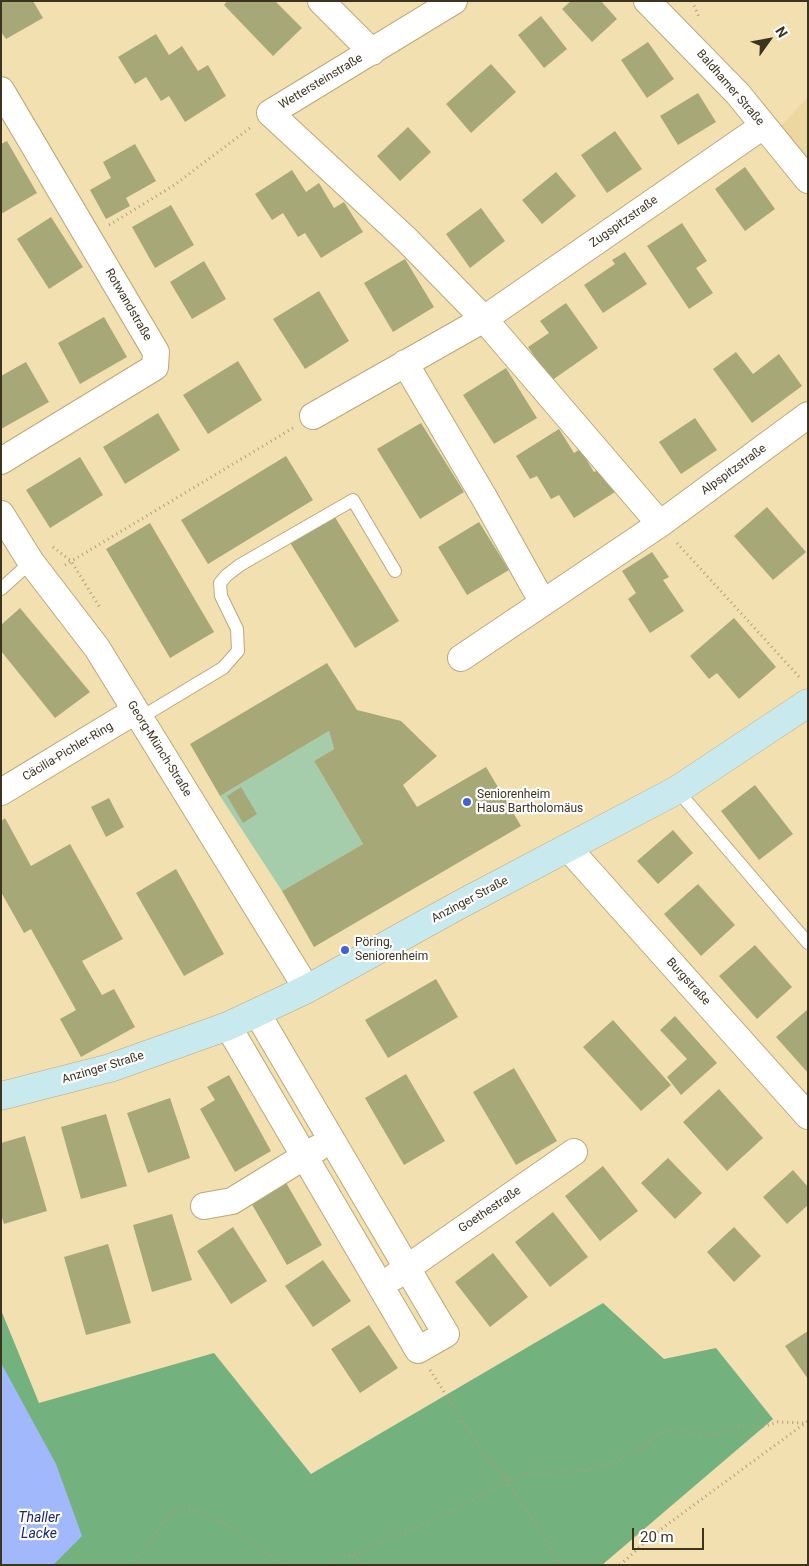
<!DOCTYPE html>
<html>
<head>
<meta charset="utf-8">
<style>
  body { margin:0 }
  #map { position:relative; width:809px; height:1566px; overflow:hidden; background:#f2e0b0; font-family:Roboto,sans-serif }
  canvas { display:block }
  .frame { position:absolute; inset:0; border:2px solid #3c3421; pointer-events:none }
  .north { position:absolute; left:744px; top:15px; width:50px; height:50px; -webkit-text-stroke:4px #fff; paint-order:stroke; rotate:58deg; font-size:14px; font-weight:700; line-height:20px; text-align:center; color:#3c3421 }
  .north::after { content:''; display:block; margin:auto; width:18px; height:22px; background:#3c3421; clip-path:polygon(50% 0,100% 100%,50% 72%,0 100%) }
  .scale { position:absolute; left:632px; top:1528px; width:72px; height:22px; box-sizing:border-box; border:2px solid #3c3421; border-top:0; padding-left:6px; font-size:15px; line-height:18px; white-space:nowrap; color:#3c3421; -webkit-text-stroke:4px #fff; paint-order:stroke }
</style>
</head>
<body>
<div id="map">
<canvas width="809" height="1566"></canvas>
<div class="frame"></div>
<div class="north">N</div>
<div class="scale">20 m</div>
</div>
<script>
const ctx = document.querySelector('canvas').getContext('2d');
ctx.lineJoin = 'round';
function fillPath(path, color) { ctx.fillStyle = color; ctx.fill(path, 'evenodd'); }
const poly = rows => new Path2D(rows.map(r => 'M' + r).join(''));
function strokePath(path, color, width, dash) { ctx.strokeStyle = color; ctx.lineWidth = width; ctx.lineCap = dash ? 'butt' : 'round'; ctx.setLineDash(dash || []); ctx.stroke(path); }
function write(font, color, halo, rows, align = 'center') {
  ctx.font = font + ' Roboto,sans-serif'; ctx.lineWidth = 4.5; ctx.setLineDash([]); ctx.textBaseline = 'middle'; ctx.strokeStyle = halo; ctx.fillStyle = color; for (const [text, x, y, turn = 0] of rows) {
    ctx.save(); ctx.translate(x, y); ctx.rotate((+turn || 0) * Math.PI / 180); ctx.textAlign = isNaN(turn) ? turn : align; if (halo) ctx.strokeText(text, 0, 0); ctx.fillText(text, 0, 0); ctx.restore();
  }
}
const built = poly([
  [808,97,808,164,779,128]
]);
const green = poly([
  [329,731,334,749,314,761,363,844,282,891,220,796]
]);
const forest = poly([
  [603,1303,664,1359,716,1348,773,1419,602,1565,1,1565,1,1310,39,1403,214,1353,311,1474]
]);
const water = poly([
  [1,1363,56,1464,82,1536,53,1565,1,1565]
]);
const building = poly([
  [1,1,33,1,43,18,6,39,1,32],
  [227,1,275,1,302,28,273,56,224,5],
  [571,1,601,1,617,19,592,42,562,9],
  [541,16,567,49,544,68,518,35],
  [156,34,169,55,182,46,198,71,208,65,226,96,185,122,169,96,161,101,146,77,135,84,118,57],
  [648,42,674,79,647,98,621,60],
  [491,64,516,92,471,133,446,104],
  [698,93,716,122,678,145,660,116],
  [408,127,431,152,400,181,377,156],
  [615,131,642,169,607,193,581,155],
  [7,141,37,193,1,214,1,144],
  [135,144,156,181,126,198,130,206,106,219,90,190,111,178,103,162],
  [745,167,775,209,745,231,715,189],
  [292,170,306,192,319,183,334,208,344,202,363,232,321,258,305,233,298,237,283,213,272,220,255,194],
  [556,172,576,196,542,224,522,200],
  [171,205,194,245,155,268,132,227],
  [481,208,505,241,470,268,446,234],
  [51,217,83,267,49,289,17,239],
  [682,223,707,261,696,268,713,293,689,309,647,246],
  [625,252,647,284,603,313,584,285,615,264,612,260],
  [405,259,434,307,393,332,364,283],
  [204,261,226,299,192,319,170,282],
  [319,291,349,341,305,369,273,319],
  [566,303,598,348,551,381,528,347,549,333,540,321],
  [104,317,127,357,80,384,58,343],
  [736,352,753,374,779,354,802,386,752,423,713,369],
  [238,361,262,400,208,434,183,395],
  [26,362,49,402,1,429,1,376],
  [506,368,537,418,494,444,463,395],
  [158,413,180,450,125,484,103,447],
  [695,418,717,450,681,474,659,442],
  [421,423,464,492,420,519,377,449],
  [559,429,574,453,580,449,594,472,601,469,615,492,574,518,559,495,551,499,537,476,530,479,516,456],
  [286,456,313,500,208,564,181,520],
  [80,457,103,495,50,528,26,490],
  [767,507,806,552,773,580,734,536],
  [333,514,399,621,355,648,289,541],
  [479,522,509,570,467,595,438,547],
  [150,523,214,632,170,658,106,549],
  [652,552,669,577,663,580,684,611,650,633,628,599,636,593,622,571],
  [20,608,90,692,55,718,1,651,1,625],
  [734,618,776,667,739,699,717,673,709,679,690,656],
  [327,663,357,710,401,721,437,756,403,785,417,807,486,767,521,826,314,947,282,891,363,844,314,761,334,749,329,731,220,796,190,744],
  [755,785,793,834,759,860,721,811],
  [241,787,257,814,243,823,227,796],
  [109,798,124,827,106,837,91,807],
  [5,818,31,866,70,844,123,939,82,961,102,995,114,989,135,1027,81,1057,60,1019,76,1010,31,929,24,933,1,892,1,821],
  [673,830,693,853,658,884,637,861],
  [176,869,224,954,184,976,136,893],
  [698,884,735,925,701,956,664,914],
  [755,945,792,987,757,1019,719,976],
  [436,979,458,1017,388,1058,365,1020],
  [808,1009,808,1073,776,1037],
  [675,1016,717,1063,681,1095,667,1077,687,1059,660,1030],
  [613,1020,671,1085,641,1111,583,1047],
  [514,1068,557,1141,516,1165,473,1092],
  [406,1074,445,1141,404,1165,365,1098],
  [229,1075,271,1151,235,1172,200,1109,215,1100,207,1087],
  [719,1089,763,1138,727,1171,683,1122],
  [170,1098,190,1158,148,1173,127,1113],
  [106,1114,127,1186,81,1199,61,1127],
  [25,1136,47,1211,4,1224,1,1215,1,1143],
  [668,1158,702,1193,675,1219,641,1183],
  [603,1166,638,1211,600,1241,565,1196],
  [793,1170,808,1187,808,1205,787,1224,763,1197],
  [285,1181,322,1245,287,1265,250,1201],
  [553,1212,588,1257,550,1287,515,1242],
  [172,1214,192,1280,152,1292,133,1225],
  [233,1227,267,1281,231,1304,197,1251],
  [734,1227,761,1256,734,1282,707,1252],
  [108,1244,131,1323,86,1335,64,1257],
  [493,1253,528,1297,490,1327,455,1282],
  [323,1260,351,1301,313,1327,285,1286],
  [369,1325,398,1368,360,1393,331,1349],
  [808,1331,808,1379,785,1346]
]);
const path = poly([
  [692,1,699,17],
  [109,225,173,186,250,128],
  [677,543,801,679],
  [53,547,71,561,101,609],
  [65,565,293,428],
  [430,1370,484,1454,507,1480,561,1565],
  [354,1555,361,1565],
  [132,1565,171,1513,183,1506,221,1521,284,1565],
  [326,1565,441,1517,507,1480,530,1473,583,1471,620,1460,668,1429,710,1435,746,1425,761,1427,778,1422,804,1423],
  [620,1565,653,1535,808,1421]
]);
const lane = poly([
  [1,589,31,562],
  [140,718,223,668,238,651,237,629,221,596,220,583,227,575,240,565,353,500,395,571],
  [677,790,808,943]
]);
const street = poly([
  [321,1,372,52],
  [454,1,270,113,407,240,484,319,660,524],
  [647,1,738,94,808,180],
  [1,90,156,352,155,367,1,461],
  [405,363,485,499,543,603],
  [313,416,484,319,763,126],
  [1,514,31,562,97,648,307,989],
  [461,658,660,524,808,415],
  [1,792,135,711],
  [569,849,808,1116],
  [228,1026,418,1350,446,1334,257,1013],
  [204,1206,232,1201,318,1148],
  [394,1277,574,1152]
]);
const secondary = poly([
  [1,1096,110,1068,228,1026,307,989,459,905,677,790,808,703]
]);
const markers = [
  [467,802,5,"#4461d4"],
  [345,950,5,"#4461d4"]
];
const streetNames = [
  ["Wettersteinstraße",321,82,-31],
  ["Baldhamer Straße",730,88,49],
  ["Zugspitzstraße",624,222,-35],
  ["Rotwandstraße",128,305,60],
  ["Alpspitzstraße",734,470,-36],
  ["Georg-Münch-Straße",159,749,58],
  ["Cäcilia-Pichler-Ring",68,752,-31],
  ["Anzinger Straße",470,900,-28],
  ["Burgstraße",688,982,48],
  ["Anzinger Straße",103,1068,-17],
  ["Goethestraße",490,1210,-34]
];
const poiNames = [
  ["Seniorenheim",477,795],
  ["Haus Bartholomäus",477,809],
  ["Pöring,",355,943],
  ["Seniorenheim",355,957]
];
const waterNames = [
  ["Thaller",39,1518],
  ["Lacke",39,1534]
];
fillPath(built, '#edd7a0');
fillPath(green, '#a6cdab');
fillPath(forest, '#73b27e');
fillPath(water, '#a1b9fc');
fillPath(building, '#a7a878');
strokePath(lane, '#baa87a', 14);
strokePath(street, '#baa87a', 28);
strokePath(secondary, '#baa87a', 29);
strokePath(path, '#ad9e7a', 3, [1, 4]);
strokePath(lane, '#fff', 12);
strokePath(street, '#fff', 26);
strokePath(secondary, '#c8eaef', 28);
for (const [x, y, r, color] of markers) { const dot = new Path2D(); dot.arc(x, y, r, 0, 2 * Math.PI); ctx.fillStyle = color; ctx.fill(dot); strokePath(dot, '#fff', 2); }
write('12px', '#3c3421', '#fff', streetNames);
write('12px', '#3c3421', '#fff', poiNames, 'left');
write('italic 14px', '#182772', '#fff', waterNames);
</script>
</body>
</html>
